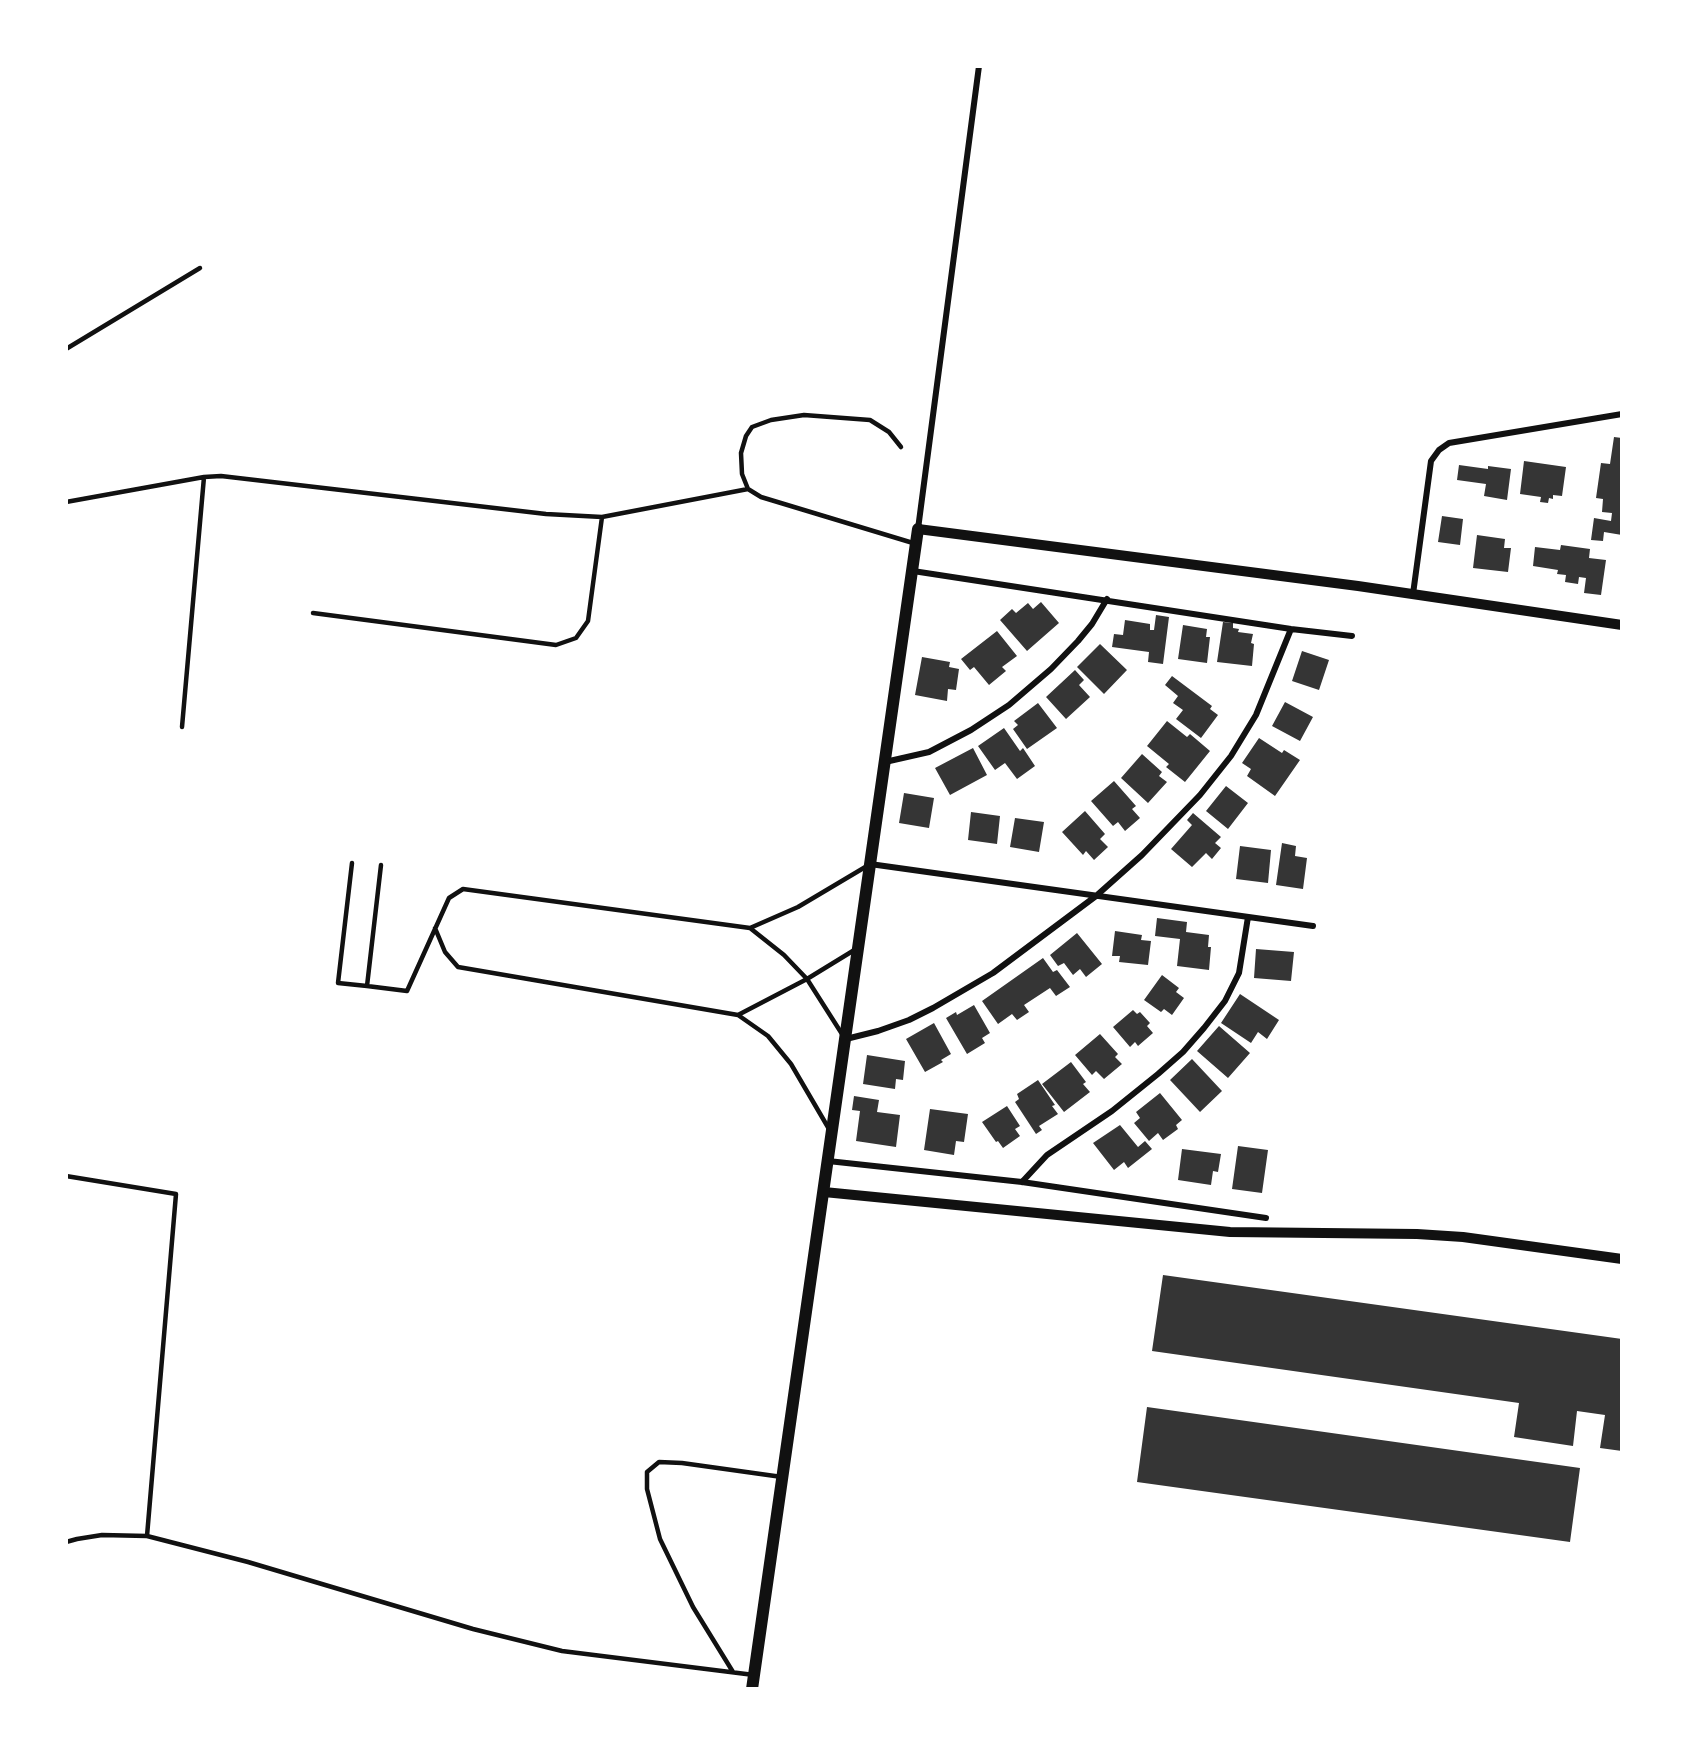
<!DOCTYPE html>
<html>
<head>
<meta charset="utf-8">
<style>
  body { margin:0 }
  #map { position:relative; width:1688px; height:1755px; overflow:hidden; background:#fff; font-family:"Asap Condensed",sans-serif }
  canvas { display:block }
  .frame { position:absolute; inset:0; border:68px solid #fff; pointer-events:none }
</style>
</head>
<body>
<div id="map">
<canvas width="1688" height="1755"></canvas>
<div class="frame"></div>
</div>
<script>
const ctx = document.querySelector('canvas').getContext('2d');
ctx.lineJoin = 'round';
function fillPath(path, color) { ctx.fillStyle = color; ctx.fill(path, 'evenodd'); }
const poly = rows => new Path2D(rows.map(r => 'M' + r).join(''));
function strokePath(path, color, width, dash) { ctx.strokeStyle = color; ctx.lineWidth = width; ctx.lineCap = dash ? 'butt' : 'round'; ctx.setLineDash(dash || []); ctx.stroke(path); }
const building = poly([
  [1614,437,1622,438,1622,535,1604,532,1603,541,1591,540,1594,518,1611,521,1612,513,1602,512,1603,499,1596,498,1601,463,1610,464],
  [1524,461,1566,467,1562,496,1553,495,1553,499,1549,498,1548,503,1540,502,1541,497,1520,494],
  [1459,465,1488,469,1488,466,1511,469,1507,500,1484,496,1486,484,1457,480],
  [1442,516,1463,519,1460,545,1438,542],
  [1477,535,1505,539,1504,548,1511,548,1508,572,1473,568],
  [1561,545,1590,549,1589,558,1606,560,1601,595,1584,593,1586,578,1579,577,1578,584,1565,582,1566,575,1557,574,1558,570,1533,566,1535,547,1560,550],
  [1041,602,1059,623,1027,651,1000,620,1012,609,1016,613,1028,603,1033,609],
  [1156,615,1169,617,1163,664,1148,662,1149,652,1112,647,1114,634,1123,635,1125,620,1150,624,1150,630,1154,630],
  [1223,622,1233,623,1233,628,1239,629,1238,632,1253,634,1251,643,1254,644,1252,666,1217,662],
  [1183,625,1207,629,1206,637,1210,637,1207,663,1178,659],
  [997,631,1017,656,1002,667,1006,671,989,685,974,667,970,670,961,659],
  [1100,644,1127,670,1104,694,1077,667],
  [1302,651,1329,660,1319,690,1292,681],
  [922,657,950,662,949,667,959,669,956,690,948,689,947,701,915,695],
  [1075,670,1084,680,1079,685,1090,697,1066,719,1046,697],
  [1172,676,1212,706,1210,709,1218,715,1201,738,1176,719,1183,710,1173,703,1178,696,1165,685],
  [1285,702,1313,717,1300,741,1272,726],
  [1038,703,1057,728,1027,749,1013,729,1018,725,1014,721],
  [1167,721,1187,737,1190,734,1210,751,1185,782,1166,767,1169,764,1147,746],
  [1004,728,1020,751,1023,748,1035,766,1017,779,1005,763,995,770,978,746],
  [1259,738,1282,753,1284,750,1300,760,1275,796,1247,776,1251,769,1242,763],
  [973,748,987,775,950,795,935,768],
  [1142,754,1162,772,1159,776,1167,782,1148,803,1121,778],
  [1114,781,1136,806,1132,809,1140,818,1125,831,1118,822,1113,826,1091,801],
  [1226,786,1248,803,1228,829,1206,811],
  [904,793,934,798,929,828,899,823],
  [1085,811,1105,834,1100,839,1108,847,1094,860,1086,851,1083,855,1062,832],
  [971,812,1000,816,997,844,968,840],
  [1193,813,1221,837,1215,843,1221,848,1212,859,1206,853,1192,867,1171,849,1192,825,1187,820],
  [1015,818,1044,822,1039,852,1010,847],
  [1282,843,1296,846,1295,856,1307,858,1303,889,1276,885],
  [1240,846,1271,850,1268,883,1236,879],
  [1157,918,1187,922,1186,932,1209,935,1208,947,1211,947,1209,970,1177,966,1180,939,1155,936],
  [1115,931,1142,935,1141,940,1151,941,1148,965,1119,962,1120,956,1112,956],
  [1077,933,1102,964,1086,977,1080,969,1073,975,1064,963,1058,966,1050,955],
  [1256,949,1294,952,1291,981,1254,978],
  [1043,958,1053,972,1057,970,1070,987,1056,996,1050,988,1024,1005,1029,1012,1017,1020,1012,1014,998,1024,982,1001],
  [1162,975,1179,988,1176,992,1184,998,1172,1015,1164,1009,1161,1012,1144,1000],
  [1240,994,1279,1020,1267,1039,1258,1032,1251,1043,1221,1023],
  [974,1005,990,1033,982,1038,985,1043,967,1054,946,1018,956,1012,957,1015],
  [1133,1010,1137,1014,1140,1012,1150,1023,1147,1026,1153,1033,1138,1046,1135,1042,1130,1047,1113,1027],
  [934,1023,951,1054,941,1060,943,1062,925,1072,906,1039],
  [1219,1026,1250,1053,1228,1078,1197,1051],
  [1100,1034,1118,1054,1115,1057,1122,1064,1104,1079,1096,1071,1092,1075,1075,1055],
  [867,1055,905,1061,903,1080,896,1079,895,1089,863,1084],
  [1192,1059,1222,1091,1200,1112,1170,1080],
  [1071,1062,1086,1082,1083,1084,1090,1092,1064,1112,1042,1084],
  [1038,1080,1055,1105,1052,1106,1058,1114,1039,1126,1042,1130,1036,1134,1015,1102,1019,1099,1017,1094],
  [1160,1093,1182,1120,1176,1125,1178,1129,1163,1140,1158,1133,1149,1141,1134,1123,1140,1118,1136,1112],
  [854,1096,879,1100,877,1112,900,1115,896,1147,856,1141,860,1111,852,1110],
  [1007,1106,1020,1126,1015,1129,1020,1136,1003,1148,998,1141,996,1142,982,1122],
  [930,1109,968,1114,964,1142,956,1141,954,1155,924,1150],
  [1120,1125,1138,1147,1145,1141,1152,1149,1128,1168,1124,1162,1114,1170,1093,1143],
  [1238,1146,1268,1150,1262,1193,1232,1189],
  [1182,1149,1221,1154,1218,1172,1213,1171,1211,1185,1178,1180],
  [1163,1275,1622,1339,1622,1451,1600,1448,1605,1415,1577,1411,1573,1446,1514,1437,1519,1403,1152,1351],
  [1147,1407,1580,1468,1570,1542,1137,1482]
]);
const service = poly([
  [66,349,200,268],
  [901,447,889,432,870,420,804,415,771,420,752,427,746,436,741,453,742,474,748,489,761,497,913,543],
  [66,502,204,477,221,476,546,514,602,517,748,489],
  [313,613,556,645,576,638,588,621,602,517],
  [182,727,204,477],
  [352,863,338,983,367,986],
  [381,865,367,986,407,991,449,898,463,889,750,928],
  [435,928,445,952,458,967,738,1015,768,1036,791,1064,829,1129],
  [738,1015,807,979,856,949],
  [842,1034,807,979,784,955,750,928,798,907,867,866],
  [66,1176,176,1194,147,1536],
  [66,1542,77,1539,102,1535,147,1536,248,1562,473,1629,562,1651,754,1675],
  [733,1672,693,1607,660,1539,647,1489,647,1472,659,1462,682,1463,782,1477]
]);
const minor = poly([
  [918,529,979,66],
  [913,571,1291,629,1352,636],
  [1413,594,1431,461,1439,450,1449,443,1622,414],
  [885,762,929,752,971,730,1009,705,1051,669,1078,641,1092,624,1107,599],
  [870,864,1313,926],
  [846,1039,878,1031,909,1020,933,1008,993,973,1096,896,1142,855,1200,795,1231,756,1256,715,1291,629],
  [828,1161,1022,1182,1266,1218],
  [1022,1182,1047,1155,1112,1111,1158,1074,1183,1052,1204,1028,1225,1001,1239,973,1248,917]
]);
const tertiary = poly([
  [918,529,1358,586,1622,625],
  [824,1192,1230,1232,1417,1234,1463,1237,1622,1259]
]);
const secondary = poly([
  [752,1689,918,529]
]);
fillPath(building, '#353535');
strokePath(service, '#111', 4.5);
strokePath(minor, '#111', 6);
strokePath(tertiary, '#111', 10);
strokePath(secondary, '#111', 12);
</script>
</body>
</html>
